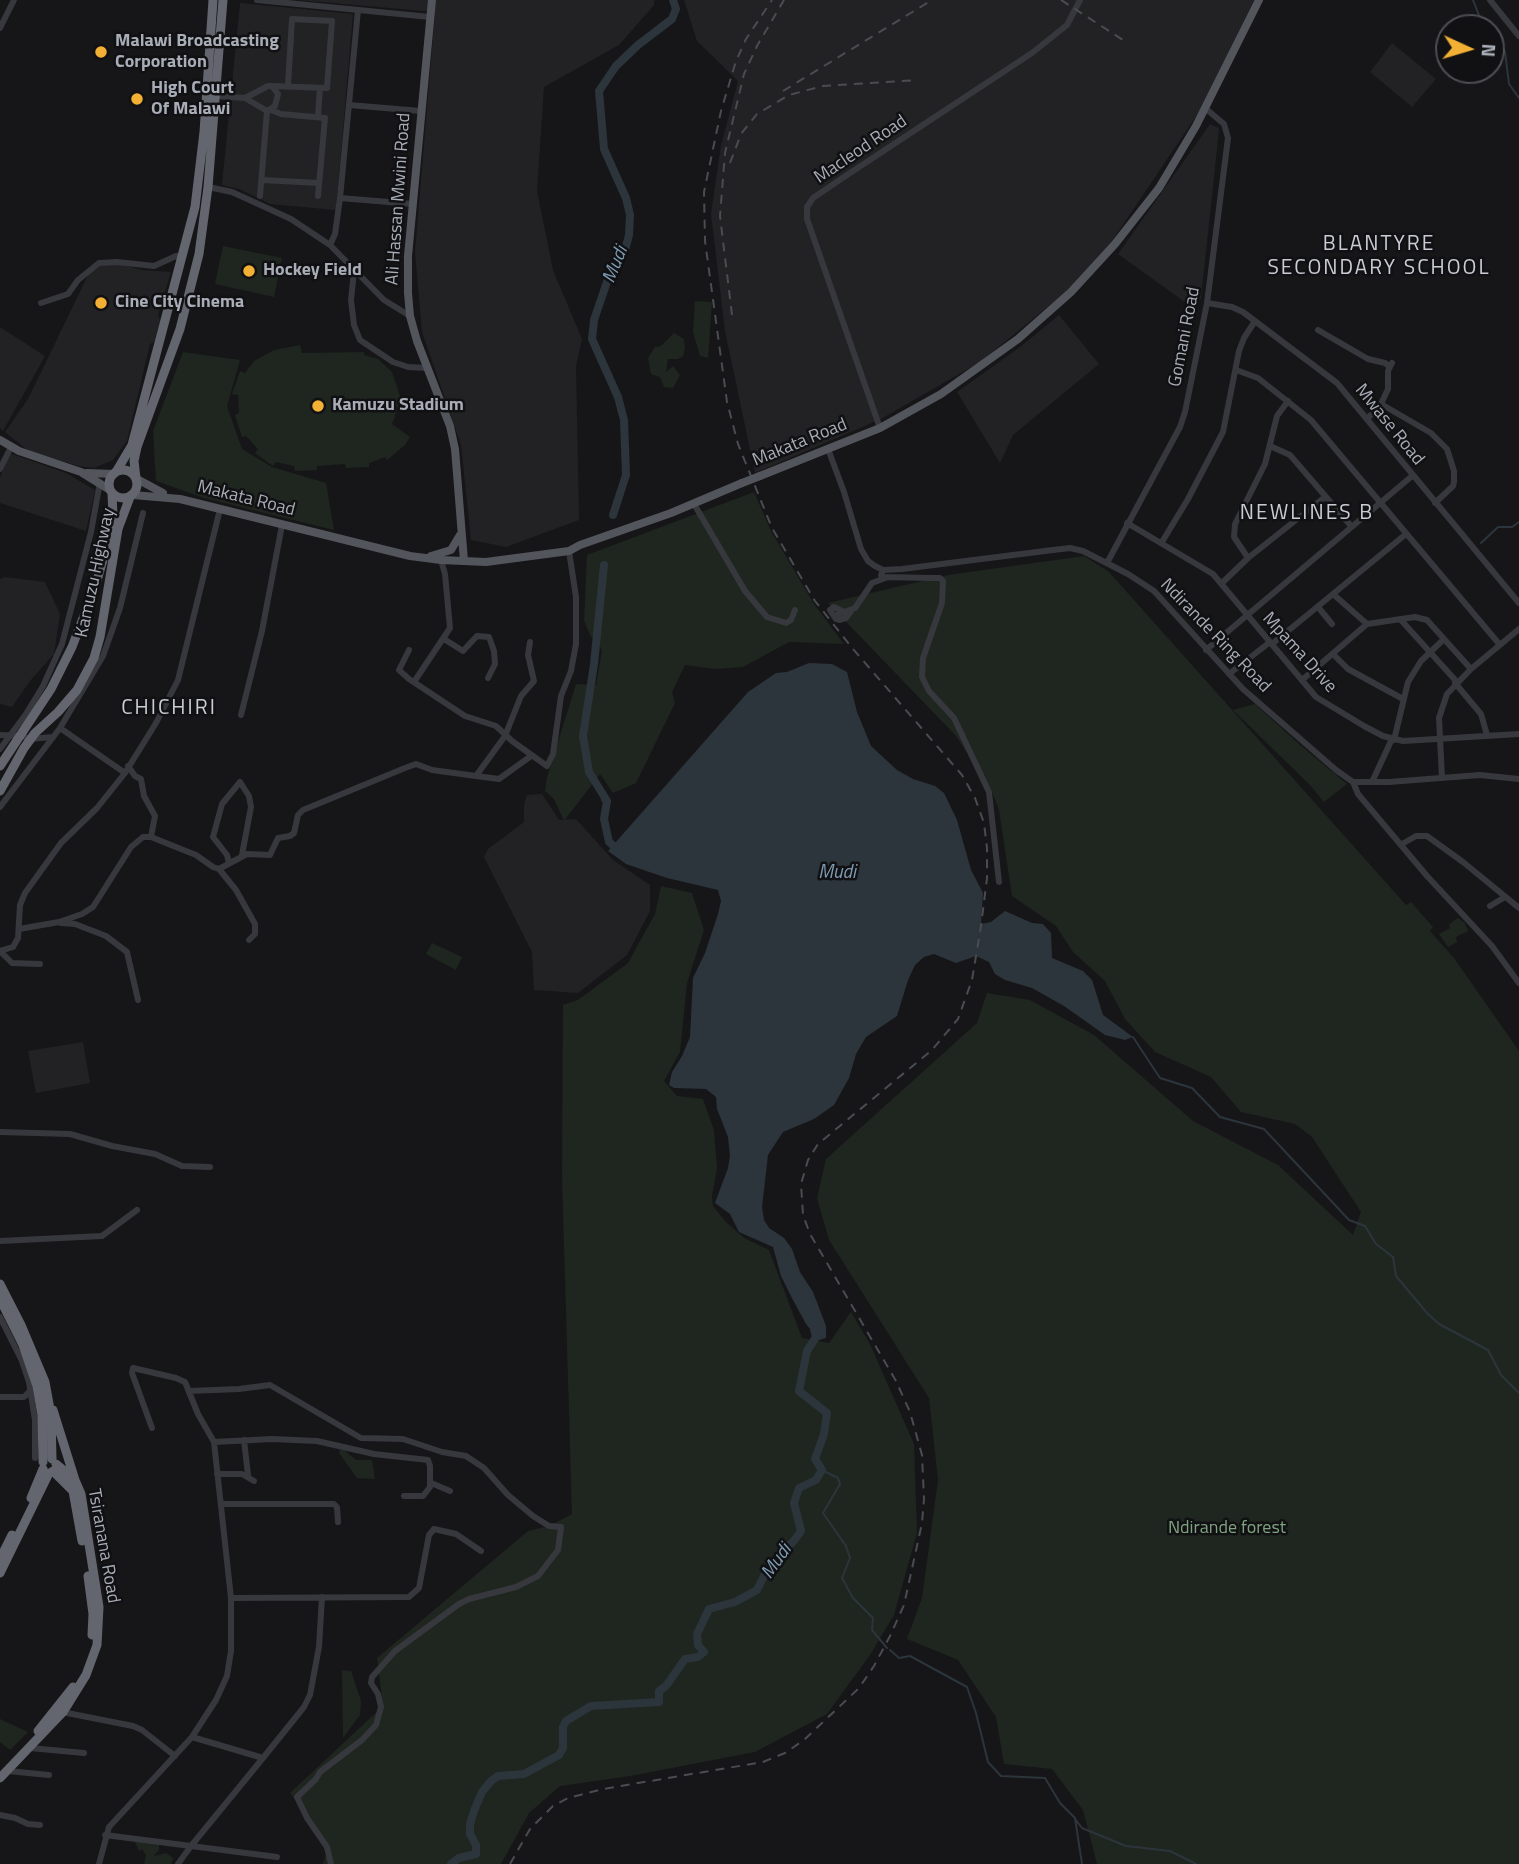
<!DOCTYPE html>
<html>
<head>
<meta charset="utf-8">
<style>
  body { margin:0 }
  #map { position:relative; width:1519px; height:1864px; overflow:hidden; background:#161618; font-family:"Titillium Web",sans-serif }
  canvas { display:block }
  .north { position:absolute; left:1435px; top:14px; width:70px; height:70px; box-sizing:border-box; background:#111113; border:2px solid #4d4f55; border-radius:50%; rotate:94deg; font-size:19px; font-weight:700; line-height:28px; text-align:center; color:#a8adb8 }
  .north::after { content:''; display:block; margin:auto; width:24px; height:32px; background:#f2b134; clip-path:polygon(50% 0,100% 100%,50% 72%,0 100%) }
</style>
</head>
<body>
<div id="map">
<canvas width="1519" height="1864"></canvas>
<div class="north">N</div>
</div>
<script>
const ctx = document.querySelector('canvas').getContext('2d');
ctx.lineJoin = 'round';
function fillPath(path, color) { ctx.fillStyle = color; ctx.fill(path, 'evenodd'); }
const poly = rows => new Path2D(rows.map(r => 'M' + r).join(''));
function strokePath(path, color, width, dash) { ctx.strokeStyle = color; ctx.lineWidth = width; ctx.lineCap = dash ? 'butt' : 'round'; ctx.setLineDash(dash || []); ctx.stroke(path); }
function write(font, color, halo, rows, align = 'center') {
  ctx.font = font + ' "Titillium Web",sans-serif'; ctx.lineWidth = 5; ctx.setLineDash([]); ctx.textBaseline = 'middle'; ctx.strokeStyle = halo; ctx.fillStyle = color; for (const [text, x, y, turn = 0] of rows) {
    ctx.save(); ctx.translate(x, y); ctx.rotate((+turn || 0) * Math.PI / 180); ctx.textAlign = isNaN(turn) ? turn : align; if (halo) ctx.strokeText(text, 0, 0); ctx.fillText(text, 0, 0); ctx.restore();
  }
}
const built = poly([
  [298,0,654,0,654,5,619,45,544,87,537,191,553,270,582,339,576,366,579,520,506,547,471,540,461,445,422,332,415,252,435,12],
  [684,0,1254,0,1203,106,1112,241,1067,291,980,362,881,419,755,473,725,331,711,214,721,145,738,81,697,41],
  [240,3,353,14,336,210,270,204,239,189,222,185],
  [1392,43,1436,79,1412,107,1370,72],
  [1210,124,1219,128,1218,140,1201,298,1193,308,1118,254],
  [117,263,142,270,171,272,158,315,160,321,154,342,150,344,127,441,113,460,94,468,79,466,40,455,26,449,5,432,28,399,90,271,104,264],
  [1059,315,1099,364,1013,435,1000,463,957,392,1020,347],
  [0,327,45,356,3,431,0,428],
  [9,453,66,473,95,490,86,531,0,503,0,478],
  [5,577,45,582,60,614,54,654,30,681,12,707,0,704,0,579],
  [542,794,559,820,576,819,613,860,650,885,650,911,627,955,578,993,534,990,532,952,484,857,488,849,524,822,524,805,527,795],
  [83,1042,90,1083,36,1093,28,1051]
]);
const green = poly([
  [223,246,282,258,274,297,215,284],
  [695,301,712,302,708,358,700,356,693,332],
  [674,333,684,339,685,348,683,356,678,359,668,359,666,372,673,366,680,375,673,388,664,387,660,377,651,374,648,358,655,347,661,346],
  [300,345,302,353,364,352,364,355,378,359,392,372,401,399,392,424,410,437,405,445,387,460,385,457,369,463,369,467,346,468,345,464,317,466,317,470,295,471,294,466,276,462,273,466,255,453,258,449,246,436,242,437,235,415,239,413,238,395,232,394,240,371,245,373,254,361,274,350],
  [183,352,240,360,227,406,242,449,272,467,326,483,334,530,204,498,156,481,153,431],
  [754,492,771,531,814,604,844,644,789,642,743,667,716,669,685,665,672,692,675,703,636,783,613,793,600,774,564,821,554,799,545,791,547,777,576,684,596,685,602,650,590,635,584,621,587,555],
  [1084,556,1109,572,1406,905,1411,902,1433,927,1430,931,1454,958,1519,1051,1519,1864,1097,1864,1083,1810,1052,1769,1004,1764,996,1717,958,1660,907,1639,922,1598,938,1480,929,1398,829,1240,817,1198,826,1159,977,1023,987,993,1030,1000,1094,1035,1193,1121,1278,1165,1353,1235,1361,1212,1312,1137,1295,1124,1241,1112,1211,1077,1155,1052,1125,1019,1105,981,1073,952,1056,926,1012,896,999,810,991,789,956,736,828,603,948,575],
  [1255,704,1300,745,1347,784,1324,802,1310,785,1233,710],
  [661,886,692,893,704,930,687,983,680,1052,664,1081,677,1096,703,1099,714,1130,717,1168,712,1196,713,1206,725,1221,744,1238,769,1250,802,1338,829,1343,851,1312,870,1344,914,1444,917,1533,894,1615,870,1655,827,1714,755,1752,630,1776,560,1786,529,1813,501,1864,323,1864,329,1846,290,1793,383,1706,377,1658,528,1531,549,1526,572,1514,562,1176,563,1005,578,1000,628,963,655,914],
  [1458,918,1465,923,1468,931,1456,937,1457,942,1448,947,1439,934,1450,928,1449,924],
  [432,943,462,957,456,970,426,954],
  [340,1450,344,1450,356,1460,372,1460,375,1479,357,1478,339,1453],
  [342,1670,351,1671,361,1701,360,1715,343,1738],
  [0,1719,28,1732,10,1750,0,1742],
  [134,1840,159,1844,159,1850,154,1856,166,1853,173,1858,171,1864,144,1864,146,1855,142,1849,139,1851]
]);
const water = poly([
  [809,663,832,664,847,672,857,712,871,746,897,770,913,779,935,786,944,793,957,820,971,870,983,893,981,924,991,922,1005,911,1032,923,1043,924,1051,933,1052,958,1083,971,1092,980,1103,1015,1133,1037,1125,1040,1105,1035,1064,1006,1032,988,1005,980,995,974,989,962,976,956,956,963,934,954,924,957,915,965,908,980,897,1016,866,1037,856,1054,849,1078,834,1105,814,1119,783,1132,768,1155,762,1207,764,1220,769,1228,784,1238,792,1249,800,1272,813,1292,826,1326,826,1338,819,1340,806,1324,793,1300,781,1276,773,1247,739,1232,730,1214,715,1203,728,1168,730,1156,728,1137,717,1109,716,1097,706,1089,674,1088,669,1085,672,1072,682,1056,690,1037,693,978,705,953,718,914,721,901,718,890,667,878,626,864,608,851,748,692,776,673,787,672]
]);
const stream = poly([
  [1473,0,1480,18,1488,28],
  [1491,31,1505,52,1509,84,1519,98],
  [1481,543,1498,527,1512,527,1519,522],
  [1133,1037,1160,1078,1192,1088,1220,1117,1264,1129,1349,1220,1365,1226,1376,1244,1393,1257,1396,1276,1427,1313,1439,1324,1488,1350,1501,1375,1519,1393],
  [822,1470,838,1478,840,1484,823,1513,846,1546,850,1558,842,1578,853,1598,873,1618,872,1630,887,1648],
  [890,1650,899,1658,910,1656,967,1687,976,1713,988,1762,1001,1776,1045,1778,1060,1803,1075,1818,1082,1864],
  [1075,1819,1082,1828,1126,1846,1170,1851,1196,1864]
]);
const river = poly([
  [613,515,626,475,624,420,618,397,592,339,594,320,609,276,625,250,629,235,630,215,626,198,604,149,599,91,616,66,638,45,672,19,676,9,673,0],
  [604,565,594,664,583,736,589,772,607,801],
  [605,799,607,801,604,819,609,842,621,852],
  [451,1864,459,1858,476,1854,476,1845,470,1834,470,1824,474,1811,482,1792,491,1781,498,1776,524,1774,559,1755,563,1748,563,1727,566,1721,591,1706,659,1702,659,1691,666,1686,685,1659,698,1657,704,1652,698,1645,697,1634,709,1609,735,1602,757,1590,765,1574,781,1551,793,1542,801,1531,794,1503,799,1488,816,1480,822,1470,815,1459,824,1434,827,1413,799,1391,807,1351,816,1337,814,1329]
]);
const minor = poly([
  [257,0,430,17],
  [1490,0,1519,36],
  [0,28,14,0],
  [272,86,327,88,332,21,292,19,288,85],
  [215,96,245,98,267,111,275,106,278,94,272,86,268,86,245,98],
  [349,105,421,111],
  [271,110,281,114,325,118,318,196],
  [318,116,320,88],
  [262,180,319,183],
  [208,187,232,192,291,219,330,245,384,300,410,316],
  [260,196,267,111],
  [340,198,413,204],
  [330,245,335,234,340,198,358,10],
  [354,271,351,300,354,325,360,340,393,362,408,367,427,368],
  [41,303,68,294,78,280,99,263,117,262,154,266,176,256,183,256],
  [1207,303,1232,307,1243,312,1337,383,1519,603],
  [1318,330,1368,359,1385,363,1389,366],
  [1236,370,1258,378,1311,420,1500,645],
  [1381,404,1388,389,1388,371,1392,363],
  [1368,418,1381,404,1431,433,1447,449,1454,471,1454,482,1453,486,1435,503],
  [880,428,807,219,807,207,813,198,847,175,1032,53,1067,25,1080,0],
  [1270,446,1290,455,1351,526],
  [828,449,844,492,861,549,868,561,875,566,883,570,902,569,1053,550,1070,548,1083,551,1128,574,1154,591,1243,689,1336,770,1353,782,1389,782,1480,775,1519,779],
  [0,469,11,447],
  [694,504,745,591,767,617,786,623,791,620,795,610],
  [1127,523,1213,574,1316,697,1364,726,1383,736,1403,741,1519,734],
  [1162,542,1188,499,1223,432,1239,351,1244,338,1255,321],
  [1248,558,1234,537,1235,524,1265,464,1277,416,1288,401],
  [1107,563,1180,427,1185,412,1207,303,1228,138,1224,124,1205,108],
  [883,570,881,575,884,577,931,578,940,578,943,581,942,603,923,658,922,677,929,691,954,718,989,792,999,882],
  [1222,583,1248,558,1325,497],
  [1333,594,1367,624],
  [1318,607,1332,624],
  [844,612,834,607,830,610,836,619,840,620,846,618,851,611],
  [834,616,855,608,872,583,888,577],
  [1400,619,1457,682],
  [444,639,463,651,477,636,489,637,494,651,495,664,488,678],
  [1272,644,1406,534],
  [409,650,399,670,409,679,465,716,496,726,512,741,547,766,553,754,561,696,571,671,576,644,576,597,569,551],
  [1206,650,1412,476],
  [1333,654,1348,669,1403,699],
  [1229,674,1270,642],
  [1302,680,1367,624,1415,617,1427,620,1471,669],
  [414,682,450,628,445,574,441,560],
  [1455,683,1481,714,1487,735],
  [241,715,262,631,282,525],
  [60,728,125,773],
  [0,735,22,736,30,739,52,737],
  [1394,740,1408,682,1421,661,1444,639],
  [0,749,26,714,43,686,62,644,91,532,100,482],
  [128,766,135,776,141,779,144,796,155,816,151,837],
  [476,776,499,779,531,756],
  [1442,778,1439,718,1447,694,1471,669,1519,629],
  [1353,782,1358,794,1427,876,1492,946,1519,983],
  [1372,782,1392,739],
  [0,807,60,728,103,656,120,608,143,513],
  [1402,844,1416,836,1427,836,1463,862,1519,908],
  [229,863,227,855,213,837,222,804,240,782,249,796,251,807,242,855],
  [219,869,236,890,255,924,255,934,249,940],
  [1490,906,1505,897],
  [61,923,75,924,106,936,127,952,138,1000],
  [19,929,59,922,82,914,93,907,131,847,143,837,151,837,196,855,213,867,219,869,247,854,270,855,278,838,290,836,294,833,298,815,303,810,405,768,416,764,432,770,476,776,505,736,521,696,534,681,528,655,530,642],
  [0,951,13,947,18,938,20,905,25,893,61,843,97,808,125,773,156,723,178,680,220,509],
  [0,951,12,963,40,964],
  [0,1132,70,1134,112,1146,155,1154,182,1166,210,1167],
  [0,1241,102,1236,137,1210],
  [0,1317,22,1361,29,1382,35,1420,35,1458],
  [189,1391,239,1389,270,1385,361,1438,403,1439,442,1452,466,1456,484,1468,508,1495,533,1516,549,1526,561,1527,558,1550,538,1576,516,1587,469,1599,459,1604,395,1651,372,1677,371,1683,378,1694,381,1707,376,1725,362,1740,320,1772,316,1779,297,1797,307,1818,327,1847,331,1864],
  [0,1397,24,1397,31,1390],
  [244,1440,248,1475],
  [214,1442,272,1439,317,1441,374,1454,428,1460,430,1466,430,1487,423,1496,404,1496],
  [217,1474,242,1474,254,1481],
  [431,1483,450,1491],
  [221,1504,334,1504,337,1507,338,1522],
  [231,1598,409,1597,419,1588,429,1535,434,1529,456,1534,481,1551],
  [62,1712,133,1726,142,1730,175,1756],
  [30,1748,84,1753],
  [263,1758,304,1707,310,1695,319,1647,322,1597],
  [8,1771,49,1775],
  [0,1815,15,1818,28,1824,40,1825],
  [105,1835,191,1846,263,1758,192,1737],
  [99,1864,109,1827,192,1737,216,1700,227,1676,231,1651,231,1598,214,1442,198,1414,185,1382,176,1378,133,1368,132,1373,152,1428],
  [178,1864,191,1846,277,1857]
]);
const major = poly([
  [432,0,408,256,408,293,410,316,417,341,450,426,455,449,464,561],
  [0,440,19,451,81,472,110,490],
  [87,473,114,474],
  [760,476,880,428,941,394,1018,339,1071,292,1115,244,1159,188,1196,126,1259,0],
  [137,479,163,493],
  [133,495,180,499,410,556,441,560,486,562,569,551,580,545,671,513,742,483],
  [431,556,451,550,460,535]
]);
const highway = poly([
  '109 484a14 14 0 1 1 28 0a14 14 0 1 1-28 0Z',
  [116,472,132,445,195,207,204,132,213,0],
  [136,478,134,461,137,447,180,329,199,254,208,187,223,0],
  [0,766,51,689,72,647,95,587,110,536,113,517,112,493],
  [0,791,24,748,35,733,58,712,77,690,94,658,100,637,118,529,130,497],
  [0,1284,21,1325,45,1382,51,1415,52,1459],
  [0,1299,23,1345,37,1386,42,1415,43,1462],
  [53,1410,75,1480],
  [53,1471,73,1491,82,1541],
  [31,1498,43,1469],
  [0,1559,12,1535],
  [0,1573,49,1473],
  [88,1576,93,1614,92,1635],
  [38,1731,73,1687],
  [0,1778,63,1712,86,1675,97,1645,99,1607,81,1494,75,1480,56,1464]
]);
const rail = poly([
  [1061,0,1123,40],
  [783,91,932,0],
  [730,163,741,134,757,114,789,95,823,86,918,80],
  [732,315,720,216,725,153,744,74,757,46,784,0],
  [510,1864,530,1829,553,1806,568,1798,603,1789,763,1762,785,1753,804,1740,859,1688,874,1666,890,1636,904,1605,922,1523,924,1499,922,1455,910,1412,896,1381,810,1234,803,1215,801,1184,808,1160,818,1144,932,1050,958,1019,972,980,981,926,987,878,987,848,984,823,975,798,962,775,853,649,815,601,772,528,738,444,727,402,705,241,704,192,721,111,736,61,746,39,772,0]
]);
const majorBridge = poly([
  [742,483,760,476]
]);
const markers = [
  [101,52,7,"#f2b134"],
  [137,99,7,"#f2b134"],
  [249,271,7,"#f2b134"],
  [101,303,7,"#f2b134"],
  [318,406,7,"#f2b134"]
];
const poiNames = [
  ["Malawi Broadcasting",115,42],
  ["Corporation",115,63],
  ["High Court",151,89],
  ["Of Malawi",151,110],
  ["Hockey Field",263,271],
  ["Cine City Cinema",115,303],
  ["Kamuzu Stadium",332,406]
];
const streetNames = [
  ["Macleod Road",861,150,-34],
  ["Ali Hassan Mwini Road",399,199,-86],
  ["Gomani Road",1185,337,-79],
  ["Mwase Road",1389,425,51],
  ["Makata Road",800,443,-22],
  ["Makata Road",246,499,14],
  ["Kamuzu Highway",96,573,-78],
  ["Ndirande Ring Road",1215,636,46],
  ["Mpama Drive",1299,653,48],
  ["Tsiranana Road",103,1546,80]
];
const parkNames = [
  ["Ndirande forest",1227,1529]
];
const waterNames = [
  ["Mudi",616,265,-68],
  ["Mudi",837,873],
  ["Mudi",777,1562,-55]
];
const quarterNames = [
  ["BLANTYRE",1379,245],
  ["SECONDARY SCHOOL",1379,269],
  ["NEWLINES B",1307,514],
  ["CHICHIRI",169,709]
];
fillPath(built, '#222225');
fillPath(green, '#1e261f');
fillPath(water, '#2c353c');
strokePath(stream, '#2c353c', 2);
strokePath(river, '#2c353c', 8);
strokePath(minor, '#37383d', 6);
strokePath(major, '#53555c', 8);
strokePath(highway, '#63666e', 9);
strokePath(rail, '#4a4c52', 2, [9, 7]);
strokePath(majorBridge, '#53555c', 8);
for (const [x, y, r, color] of markers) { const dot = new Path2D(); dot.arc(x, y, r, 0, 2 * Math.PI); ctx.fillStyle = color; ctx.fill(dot); strokePath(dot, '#111113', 2.5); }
write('bold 18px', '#a8adb8', '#111113', poiNames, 'left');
write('18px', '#a8adb8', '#111113', streetNames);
write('18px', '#7fa381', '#111113', parkNames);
write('italic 19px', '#7f9bb3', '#111113', waterNames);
ctx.letterSpacing = '2px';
write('21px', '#c9ccd4', '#111113', quarterNames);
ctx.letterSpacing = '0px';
</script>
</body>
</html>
